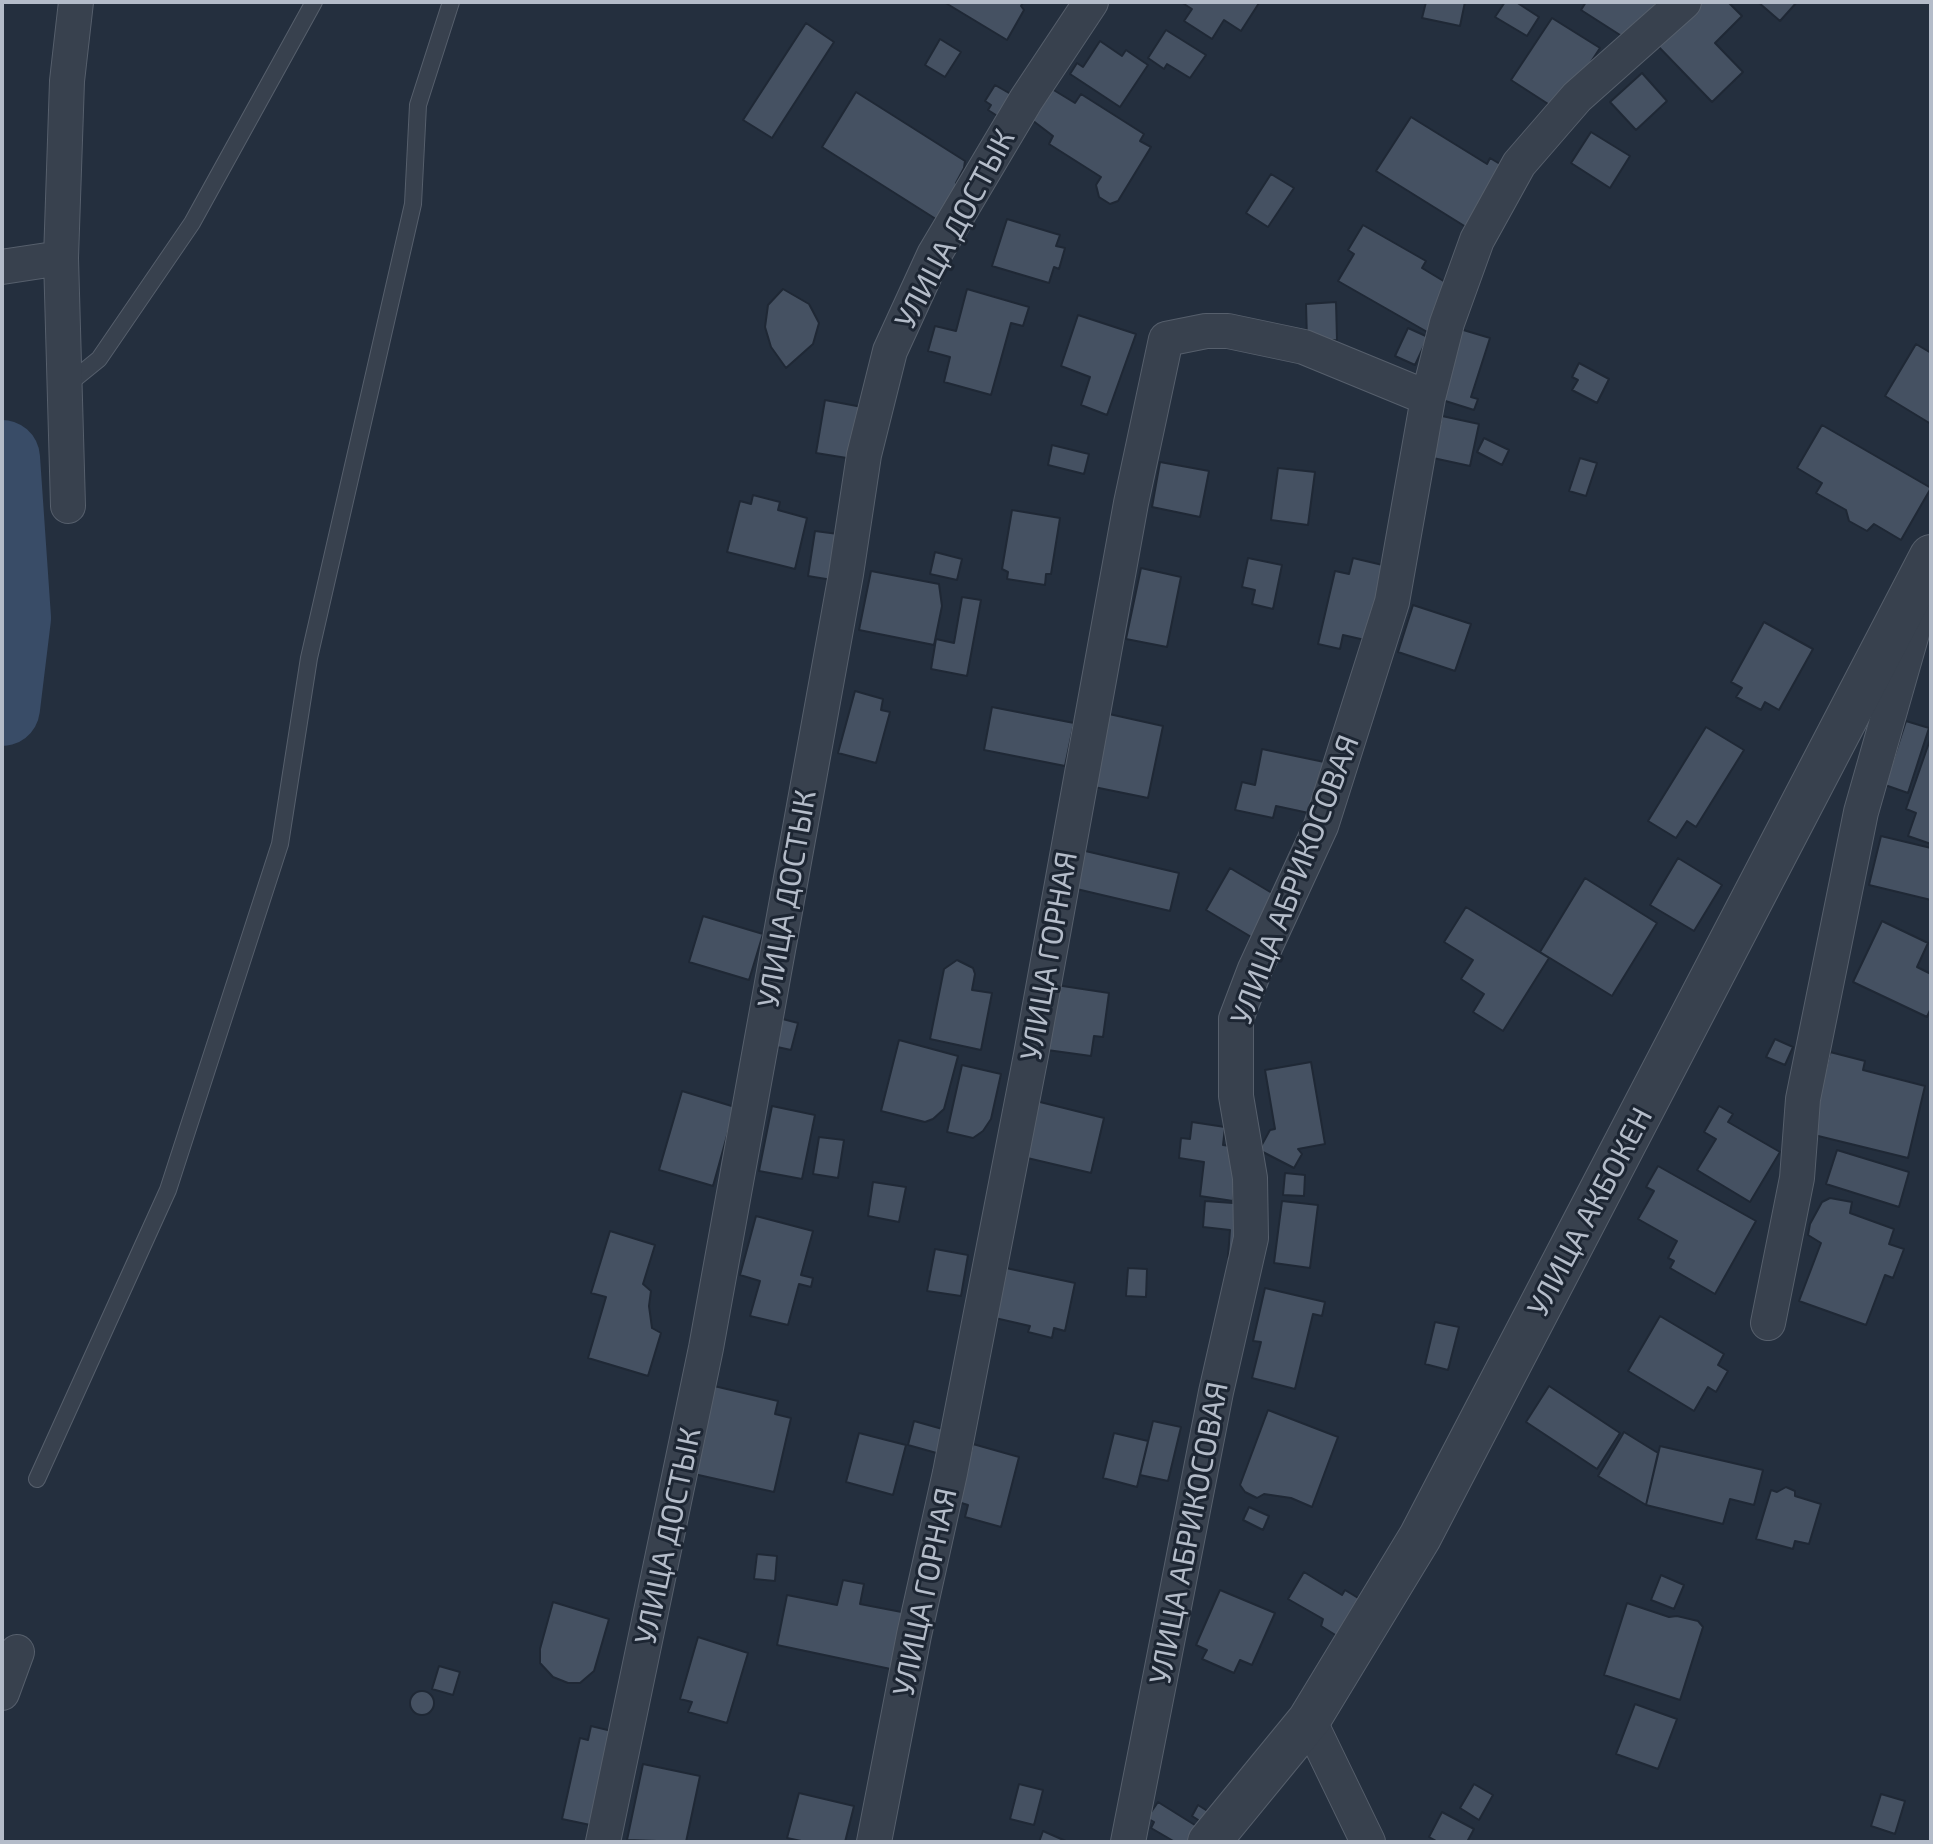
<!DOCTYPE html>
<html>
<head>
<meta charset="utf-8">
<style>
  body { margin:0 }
  #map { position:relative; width:1933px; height:1844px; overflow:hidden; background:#242f3e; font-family:"Exo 2",sans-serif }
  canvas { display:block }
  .frame { position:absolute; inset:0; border:4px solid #b4bcc9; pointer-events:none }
</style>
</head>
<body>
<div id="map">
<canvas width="1933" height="1844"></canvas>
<div class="frame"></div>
</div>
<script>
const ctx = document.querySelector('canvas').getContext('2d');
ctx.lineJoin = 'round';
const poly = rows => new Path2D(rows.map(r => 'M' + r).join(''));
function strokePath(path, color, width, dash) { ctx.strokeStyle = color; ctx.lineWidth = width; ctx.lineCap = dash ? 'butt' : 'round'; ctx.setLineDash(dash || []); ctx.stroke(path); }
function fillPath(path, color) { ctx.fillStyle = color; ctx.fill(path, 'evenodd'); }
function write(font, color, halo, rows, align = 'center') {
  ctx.font = font + ' "Exo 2",sans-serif'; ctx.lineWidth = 6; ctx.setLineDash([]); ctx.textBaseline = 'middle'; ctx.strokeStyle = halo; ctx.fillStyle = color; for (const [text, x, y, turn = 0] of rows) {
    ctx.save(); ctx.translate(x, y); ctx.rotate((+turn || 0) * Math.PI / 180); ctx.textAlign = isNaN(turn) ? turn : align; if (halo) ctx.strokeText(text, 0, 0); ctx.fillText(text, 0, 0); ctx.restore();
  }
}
const river = poly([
  [2,458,13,618,2,708]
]);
const building = poly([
  [944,2,1023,2,1021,6,1024,10,1007,40,944,2],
  [1181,2,1259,2,1259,3,1241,31,1224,20,1212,39,1184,21,1192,9,1181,2],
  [1426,2,1465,2,1460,26,1422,18,1426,2],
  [1505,2,1516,2,1539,17,1527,36,1495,17,1505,2],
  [1586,2,1657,2,1631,42,1581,10,1586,2],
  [1697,2,1728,2,1742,16,1715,43,1743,72,1712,102,1655,43,1697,2],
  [1758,2,1797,2,1780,21,1758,2],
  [1552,18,1600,48,1559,111,1511,80,1552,18],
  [806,23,834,42,772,138,743,120,806,23],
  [1166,30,1206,55,1190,78,1167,64,1164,69,1148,58,1166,30],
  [940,39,961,52,945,77,925,65,940,39],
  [1100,41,1122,56,1126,50,1148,65,1120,107,1070,74,1077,63,1083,67,1100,41],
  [1642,73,1667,101,1636,130,1610,102,1642,73],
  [995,85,1016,97,1002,119,988,110,991,105,985,101,995,85],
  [1052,89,1075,103,1081,94,1144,134,1140,141,1151,147,1118,201,1110,204,1099,197,1096,185,1101,177,1049,144,1053,136,1032,120,1052,89],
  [856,92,965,161,964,168,956,183,961,187,939,221,822,147,856,92],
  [1411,117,1487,164,1490,158,1505,167,1466,227,1376,171,1411,117],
  [1591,132,1630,156,1610,188,1571,163,1591,132],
  [1271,174,1294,188,1268,227,1246,213,1271,174],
  [1007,219,1060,235,1056,246,1065,248,1059,269,1054,267,1049,283,992,266,1007,219],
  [1363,225,1426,261,1422,268,1455,288,1429,333,1338,281,1354,254,1348,250,1363,225],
  [783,289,809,304,819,323,813,344,786,368,771,347,765,327,768,305,783,289],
  [967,289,1029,307,1023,326,1011,323,991,395,944,382,950,357,928,351,935,326,956,331,967,289],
  [1336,302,1337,340,1307,341,1306,304,1336,302],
  [1078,315,1136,334,1107,415,1081,405,1090,377,1061,366,1078,315],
  [1408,328,1428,337,1415,365,1395,356,1408,328],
  [1460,329,1490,338,1471,397,1478,399,1474,410,1439,399,1460,329],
  [1916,344,1931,353,1931,424,1885,396,1916,344],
  [1579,363,1609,379,1597,403,1572,390,1578,380,1572,377,1579,363],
  [825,400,862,407,853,459,816,453,825,400],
  [1442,416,1479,424,1470,466,1433,458,1442,416],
  [1822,425,1931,488,1901,540,1874,524,1867,531,1849,521,1846,510,1816,493,1822,483,1797,468,1822,425],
  [1484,438,1509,450,1502,465,1477,452,1484,438],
  [1052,445,1089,454,1084,474,1048,465,1052,445],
  [1580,458,1597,463,1586,496,1569,491,1580,458],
  [1160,462,1209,471,1200,517,1152,507,1160,462],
  [1278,468,1315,472,1308,525,1271,520,1278,468],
  [753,495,780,502,778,510,807,518,795,569,727,552,740,501,751,504,753,495],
  [1012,510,1060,518,1051,574,1046,574,1045,585,1007,579,1008,572,1002,569,1012,510],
  [815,531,838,534,832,580,808,576,815,531],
  [935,552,962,559,957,580,930,574,935,552],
  [1248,558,1282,565,1273,609,1252,604,1255,590,1242,587,1248,558],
  [1353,558,1391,567,1365,640,1343,635,1340,649,1318,644,1335,571,1349,574,1353,558],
  [1141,568,1181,577,1167,647,1126,639,1141,568],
  [871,571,939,584,942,606,934,645,859,630,871,571],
  [962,597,981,600,967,676,931,669,936,639,954,643,962,597],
  [1413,605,1471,624,1455,671,1398,652,1413,605],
  [1764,622,1813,649,1779,710,1765,702,1761,710,1736,697,1742,688,1731,682,1764,622],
  [855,691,883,699,881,710,890,712,876,763,838,753,855,691],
  [992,707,1074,723,1065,766,984,750,992,707],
  [1109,714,1163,726,1148,798,1094,787,1109,714],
  [1906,721,1929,728,1908,793,1885,785,1906,721],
  [1706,727,1744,750,1696,827,1687,821,1676,838,1648,821,1706,727],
  [1931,737,1931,844,1908,836,1916,813,1906,809,1931,737],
  [1262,749,1329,763,1318,815,1276,806,1273,818,1235,810,1242,782,1255,785,1262,749],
  [1881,836,1931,848,1931,900,1869,885,1881,836],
  [1077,849,1179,873,1170,911,1068,887,1077,849],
  [1678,858,1722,885,1694,931,1650,905,1678,858],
  [1230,868,1282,899,1258,941,1206,910,1230,868],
  [1585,878,1657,923,1612,996,1540,952,1585,878],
  [1466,907,1549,958,1503,1031,1473,1012,1484,994,1461,979,1473,960,1444,942,1466,907],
  [703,916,763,934,749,980,689,962,703,916],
  [1882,921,1928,943,1917,967,1931,974,1931,1008,1927,1017,1853,982,1882,921],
  [957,960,973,968,975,974,972,990,992,993,981,1050,930,1039,944,969,957,960],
  [1056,985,1109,993,1103,1037,1094,1036,1091,1056,1047,1050,1056,985],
  [775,1017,798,1023,791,1050,768,1045,775,1017],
  [1775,1039,1793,1047,1785,1065,1766,1057,1775,1039],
  [899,1040,958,1056,944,1109,933,1119,925,1122,881,1111,899,1040],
  [1830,1052,1865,1061,1863,1070,1925,1086,1908,1158,1810,1134,1830,1052],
  [1311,1062,1325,1144,1298,1149,1302,1154,1294,1168,1259,1150,1270,1130,1275,1129,1265,1070,1311,1062],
  [962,1065,1001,1074,991,1119,983,1131,973,1138,947,1132,962,1065],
  [682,1091,735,1107,713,1186,659,1170,682,1091],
  [1036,1101,1104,1118,1091,1173,1023,1157,1036,1101],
  [772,1106,815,1115,802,1179,759,1171,772,1106],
  [1719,1106,1733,1114,1728,1122,1780,1152,1750,1202,1697,1170,1716,1139,1704,1132,1719,1106],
  [1192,1122,1225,1127,1223,1145,1244,1148,1236,1176,1233,1201,1200,1196,1204,1162,1179,1158,1181,1138,1190,1139,1192,1122],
  [819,1137,844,1140,838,1178,813,1174,819,1137],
  [1837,1150,1909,1172,1899,1207,1826,1184,1837,1150],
  [1658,1166,1756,1221,1715,1294,1670,1268,1674,1261,1668,1258,1677,1241,1638,1219,1654,1191,1646,1187,1658,1166],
  [1285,1173,1305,1175,1304,1196,1283,1195,1285,1173],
  [873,1182,906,1187,899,1222,868,1216,873,1182],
  [1830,1198,1852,1202,1850,1213,1894,1229,1889,1244,1904,1249,1893,1278,1885,1275,1866,1325,1799,1301,1821,1243,1808,1235,1810,1224,1822,1202,1830,1198],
  [1205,1201,1247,1204,1243,1258,1228,1257,1230,1230,1203,1227,1205,1201],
  [1282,1201,1318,1205,1310,1268,1274,1263,1282,1201],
  [756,1216,813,1231,801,1275,813,1278,811,1287,799,1284,788,1325,750,1316,760,1281,740,1275,756,1216],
  [610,1231,655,1245,643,1284,651,1291,649,1306,652,1328,661,1333,648,1376,588,1358,606,1297,591,1293,610,1231],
  [935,1249,968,1255,961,1296,927,1291,935,1249],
  [1006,1268,1075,1283,1065,1331,1054,1328,1052,1338,1028,1332,1030,1326,995,1318,1006,1268],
  [1128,1268,1147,1269,1146,1297,1126,1296,1128,1268],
  [1265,1288,1325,1302,1322,1316,1313,1314,1295,1389,1252,1378,1261,1342,1253,1341,1265,1288],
  [1660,1316,1724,1354,1718,1365,1728,1371,1716,1392,1708,1387,1694,1411,1628,1371,1660,1316],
  [1435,1322,1459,1327,1448,1370,1425,1364,1435,1322],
  [714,1386,778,1401,775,1414,791,1418,774,1492,694,1474,714,1386],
  [1549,1386,1620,1433,1597,1469,1526,1422,1549,1386],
  [1268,1410,1338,1437,1312,1507,1291,1498,1264,1494,1257,1498,1245,1492,1240,1485,1268,1410],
  [914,1421,946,1430,940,1454,908,1445,914,1421],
  [1153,1421,1181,1427,1168,1481,1140,1475,1153,1421],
  [1624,1432,1658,1453,1646,1505,1598,1476,1624,1432],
  [859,1433,906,1445,893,1495,846,1482,859,1433],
  [1114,1433,1148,1441,1137,1487,1103,1478,1114,1433],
  [973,1444,1019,1457,1001,1527,965,1517,968,1505,958,1502,973,1444],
  [1660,1446,1763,1470,1754,1505,1730,1499,1723,1524,1646,1505,1660,1446],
  [1786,1487,1795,1491,1795,1496,1821,1504,1809,1544,1795,1541,1793,1549,1756,1539,1771,1490,1777,1492,1786,1487],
  [1249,1507,1269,1516,1263,1530,1243,1520,1249,1507],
  [757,1554,777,1556,775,1581,754,1579,757,1554],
  [1304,1572,1342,1595,1345,1590,1368,1604,1345,1641,1321,1626,1323,1619,1288,1599,1304,1572],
  [1661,1575,1684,1585,1674,1609,1651,1600,1661,1575],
  [843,1580,864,1584,860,1604,912,1614,900,1671,777,1645,787,1595,837,1605,843,1580],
  [1220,1590,1275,1613,1252,1665,1240,1660,1234,1673,1202,1659,1207,1650,1196,1645,1220,1590],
  [553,1602,609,1619,594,1671,580,1683,568,1683,553,1677,540,1663,540,1649,553,1602],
  [1627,1603,1669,1617,1677,1616,1698,1621,1703,1627,1680,1700,1604,1675,1627,1603],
  [698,1637,748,1653,727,1723,688,1712,692,1702,680,1699,698,1637],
  [439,1666,460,1672,453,1695,432,1689,439,1666],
  '410 1703a12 12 0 1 1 24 0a12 12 0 1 1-24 0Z',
  [1635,1704,1677,1719,1658,1769,1616,1754,1635,1704],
  [591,1726,616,1732,595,1826,562,1819,580,1738,588,1740,591,1726],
  [643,1764,700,1776,686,1842,627,1840,643,1764],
  [1019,1784,1043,1790,1034,1825,1010,1819,1019,1784],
  [1474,1784,1493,1795,1479,1820,1460,1808,1474,1784],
  [799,1793,854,1806,845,1842,806,1842,787,1838,799,1793],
  [1881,1794,1905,1801,1895,1834,1871,1826,1881,1794],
  [1158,1802,1198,1827,1188,1842,1175,1842,1151,1828,1154,1822,1147,1818,1158,1802],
  [1198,1805,1209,1812,1203,1823,1192,1816,1198,1805],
  [1442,1812,1474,1829,1467,1842,1438,1842,1429,1837,1442,1812],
  [1043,1831,1068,1842,1039,1842,1043,1831]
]);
const service = poly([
  [67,385,99,359,192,223,314,2],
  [37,1479,168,1190,280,844,309,658,413,204,418,105,451,2]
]);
const minor = poly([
  [2,267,61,258],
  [68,506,61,258,67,81,76,2],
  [1768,1323,1797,1178,1803,1099,1861,812,1923,595],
  [2,1693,17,1652],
  [1309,1720,1368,1842],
  [603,1842,706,1348,846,574,864,455,890,351,934,255,1026,100,1091,2],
  [874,1842,914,1635,950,1473,1031,1055,1131,503,1166,339,1206,331,1228,331,1304,347,1428,398],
  [1128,1842,1216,1392,1251,1238,1250,1178,1236,1096,1236,1019,1255,969,1321,826,1392,602,1428,398,1447,323,1477,240,1519,164,1577,97,1684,2]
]);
const tertiary = poly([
  [1209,1842,1309,1720,1420,1537,1931,556]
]);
const streetNames = [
  ["УЛИЦА ДОСТЫК",955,229,-62],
  ["УЛИЦА АБРИКОСОВАЯ",1295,880,-69],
  ["УЛИЦА ДОСТЫК",787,899,-80],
  ["УЛИЦА ГОРНАЯ",1049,956,-80],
  ["УЛИЦА АКБОКЕН",1590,1212,-62],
  ["УЛИЦА АБРИКОСОВАЯ",1189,1533,-79],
  ["УЛИЦА ДОСТЫК",668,1536,-78],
  ["УЛИЦА ГОРНАЯ",925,1592,-78]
];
strokePath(river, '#394c67', 76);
fillPath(building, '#455162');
strokePath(building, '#1f2835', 2);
strokePath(service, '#565f6c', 18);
strokePath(minor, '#565f6c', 36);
strokePath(tertiary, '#565f6c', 44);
strokePath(service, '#38414e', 16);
strokePath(minor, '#38414e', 34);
strokePath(tertiary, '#38414e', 42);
write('30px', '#b4bcc9', '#1d2633', streetNames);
</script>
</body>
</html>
